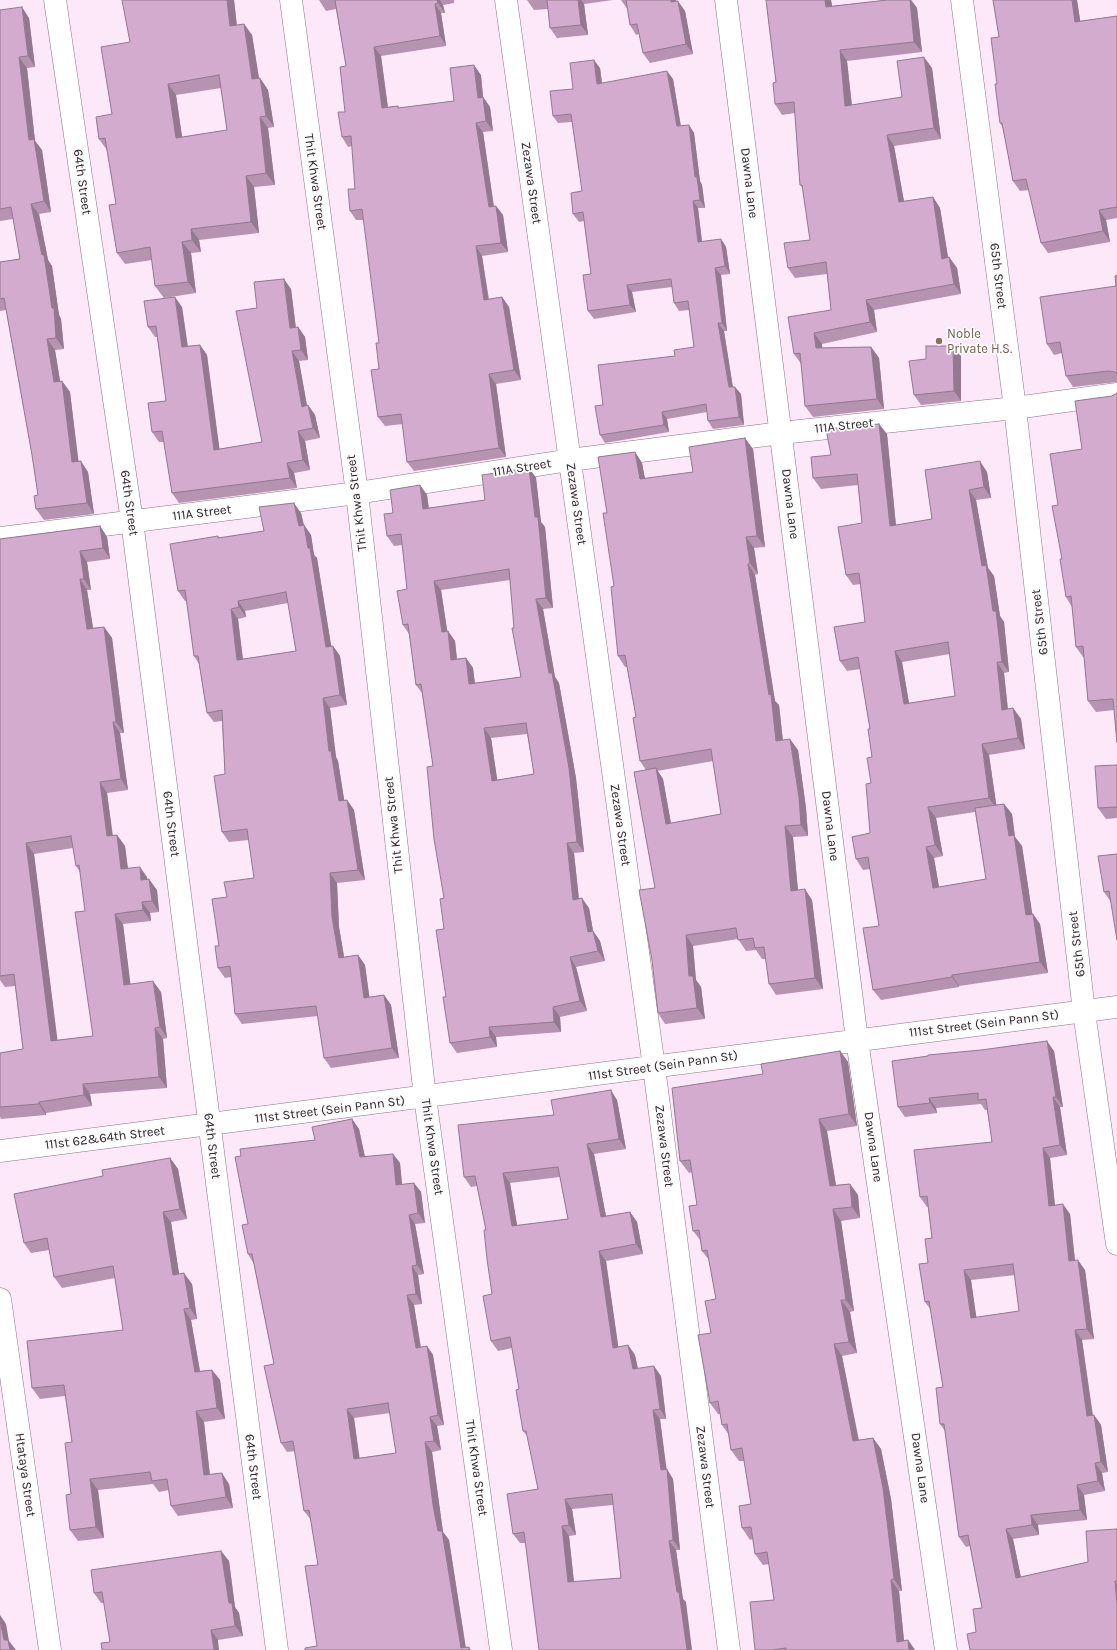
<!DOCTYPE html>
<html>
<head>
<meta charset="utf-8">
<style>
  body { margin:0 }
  canvas { display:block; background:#fde8fa }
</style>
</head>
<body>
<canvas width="1117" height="1650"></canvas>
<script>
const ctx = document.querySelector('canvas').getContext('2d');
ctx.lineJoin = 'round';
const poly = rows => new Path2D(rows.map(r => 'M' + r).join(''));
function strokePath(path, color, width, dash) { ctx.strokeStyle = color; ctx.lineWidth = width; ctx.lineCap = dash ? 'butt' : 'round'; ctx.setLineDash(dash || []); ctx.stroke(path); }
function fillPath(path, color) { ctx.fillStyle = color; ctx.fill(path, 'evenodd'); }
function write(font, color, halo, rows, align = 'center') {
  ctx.font = font + ' Karla,sans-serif'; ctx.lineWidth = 3.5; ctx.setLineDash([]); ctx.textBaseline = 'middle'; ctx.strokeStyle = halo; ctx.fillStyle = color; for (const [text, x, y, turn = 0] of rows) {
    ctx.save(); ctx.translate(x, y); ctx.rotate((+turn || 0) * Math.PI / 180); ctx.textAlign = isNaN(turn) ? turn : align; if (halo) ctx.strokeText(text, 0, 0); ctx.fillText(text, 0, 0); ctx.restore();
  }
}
const street = poly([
  [55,0,132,521,277,1650],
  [291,0,357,493,425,1097,501,1650],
  [506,0,654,1067,729,1650],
  [726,0,857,1040,946,1650],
  [0,538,357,493,570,460,781,433,1015,408,1117,394],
  [0,1151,1117,1007],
  [0,1299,50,1650]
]);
const secondary = poly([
  [962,0,1015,408,1084,1012,1117,1244]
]);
const wall = poly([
  [234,0,237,25,244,24,252,35,259,78,260,78,268,90,274,127,268,128,275,185,254,187,259,233,199,240,201,252,191,253,196,293,164,298,155,286,152,260,125,264,117,253,116,204,107,150,99,139,112,114,130,42],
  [221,88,227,130,182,137,176,95],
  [319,0,454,0,454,3,443,5,445,13,441,13,446,46,381,56,388,107,398,106,399,108,454,101,481,75,483,97,490,107,493,131,483,132,494,206,496,206,503,215,508,252,482,256,489,299,502,297,509,307,521,380,496,384,506,457,414,471,407,462,403,424,385,426,378,417,379,343,364,220,356,220,350,211,355,189,352,146,348,147,342,137,345,112,346,66,336,9,326,11],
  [527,0,613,0,584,4,588,35,557,38,550,28,548,9,534,10],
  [621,0,676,0,676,1,685,11,693,54,650,63,643,53,639,34,636,35,630,25,628,10],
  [766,0,831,0,832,6,887,0,911,0,917,8,922,52,847,61,852,105,902,97,932,68,941,139,894,146,904,201,933,197,940,208,948,258,949,257,957,268,961,294,874,310,877,332,822,344,822,348,871,347,879,358,884,409,813,417,805,406,802,365,794,354,831,310,827,274,795,278,788,268,810,240,803,188,800,185,795,113,782,115,775,104,776,82],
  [993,0,1077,0,1080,21,1117,16,1117,218,1106,220,1110,242,1048,253,1041,243,1029,190,1020,191,1013,181,1003,128,1000,123,997,84,999,37],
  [0,10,29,18,35,67,27,68,35,141,42,150,51,212,39,214,48,260,52,266,59,315,61,319,64,349,55,350,60,381,62,381,70,392,78,462,88,472,94,514,44,520,36,509,38,495,32,455,6,310,0,311,0,262,20,259,13,219,0,221],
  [600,68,602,83,673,79,681,126,689,125,694,133,700,181,702,185,705,208,698,208,702,242,721,239,726,247,730,274,721,275,727,331,724,331,733,387,741,394,744,425,713,429,708,421,707,412,667,419,669,432,605,443,600,435,603,405,675,356,694,347,689,310,679,311,674,303,672,287,632,292,636,312,594,319,588,311,591,274,584,221,579,222,573,214,582,191,572,122,558,123,553,116,573,89],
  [1117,275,1117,382,1073,387,1066,376,1062,353,1054,355,1047,344,1116,286],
  [291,289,296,328,298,327,305,337,308,360,299,361,307,406,308,405,315,415,320,438,305,441,310,470,294,473,297,488,179,503,172,493,164,442,159,442,152,432,166,401,157,337,155,337,148,327,182,307,188,346,200,345,207,355,219,449,262,442,257,308],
  [961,356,961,401,921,405,914,395,926,359],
  [1117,393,1117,743,1114,710,1096,712,1088,701,1084,657,1083,657,1076,647,1072,607,1066,597,1058,505,1082,449,1112,396],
  [879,424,887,434,896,525,932,519,987,472,991,498,976,500,988,568,994,576,1000,616,1004,622,1009,672,1004,673,1008,709,1013,708,1021,719,1025,749,989,755,996,805,1004,804,1012,814,1015,837,1022,846,1032,914,1033,914,1040,924,1048,973,959,986,959,987,881,1000,873,990,879,926,870,869,863,870,856,859,870,833,871,783,872,757,870,729,860,669,847,671,840,661,865,622,861,584,853,585,846,575,862,523,858,485,821,489,813,478,831,455],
  [950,654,955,696,909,703,902,662],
  [975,812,986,879,939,887,934,858,943,856,936,818],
  [753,449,765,547,754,548,758,574,755,575,775,701,779,705,783,740,798,750,806,808,808,836,793,837,798,890,812,900,823,989,776,995,769,984,766,959,762,959,756,950,746,951,738,939,693,946,696,980,701,987,705,1019,665,1024,658,1013,655,888,646,770,640,761,636,717,627,667,625,667,618,656,614,586,607,513,635,452,642,463,645,479,693,472],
  [713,761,721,814,671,823,663,779,657,771],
  [529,468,536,478,541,522,545,527,553,608,543,609,555,677,559,683,576,778,584,852,574,853,579,899,589,908,593,931,600,941,605,961,576,967,587,1011,560,1017,561,1032,496,1037,497,1047,457,1053,450,1043,446,997,444,898,433,766,422,693,416,685,409,634,403,625,407,589,402,545,394,546,387,536,393,513,420,485,427,495,429,508,485,500],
  [510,580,514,628,521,677,475,683,473,668,466,658,457,659,455,641,448,631,447,631,441,590],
  [527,734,534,774,497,780,491,738],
  [301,513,304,525,311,535,314,555,317,558,331,646,333,646,340,656,347,705,330,708,336,757,338,761,344,800,347,800,354,810,365,880,337,883,339,927,344,957,358,955,365,965,369,997,384,995,391,1005,399,1058,331,1068,324,1058,318,1016,242,1024,235,1014,231,977,225,978,218,968,219,946,227,897,254,878,249,840,229,842,222,832,225,774,222,721,214,722,207,713,199,664,194,656,187,601,185,601,178,591,218,536,219,538,264,531],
  [288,603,296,651,243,659,238,619,246,617,245,611],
  [100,526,107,537,110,559,87,562,91,590,87,590,93,628,104,627,112,638,124,733,120,733,128,790,107,793,113,836,117,835,125,846,128,868,147,877,147,879,157,890,159,912,150,913,151,921,123,924,130,984,161,992,167,1038,163,1039,167,1088,90,1094,92,1106,46,1113,46,1115,1,1119,0,1117,0,1053,23,1049,15,986,5,987,0,980,0,539],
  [73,848,76,866,80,872,85,911,93,1036,57,1040,34,854],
  [1117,765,1117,818,1106,819,1098,808],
  [1117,854,1111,902,1104,892],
  [840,1051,848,1062,857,1126,827,1131,836,1185,850,1184,858,1195,860,1218,841,1221,854,1311,850,1312,857,1353,842,1356,859,1440,873,1438,881,1449,891,1499,902,1591,899,1591,904,1641,908,1640,915,1650,755,1650,774,1600,769,1564,763,1565,755,1554,753,1539,750,1540,742,1528,751,1504,744,1461,739,1461,731,1450,729,1435,722,1425,720,1414,718,1414,710,1403,711,1333,716,1299,709,1260,702,1251,701,1241,693,1231,697,1205,692,1172,689,1173,680,1161,763,1074],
  [1054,1051,1063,1107,1060,1107,1067,1155,1050,1158,1055,1205,1070,1214,1075,1260,1085,1270,1094,1339,1082,1340,1093,1415,1094,1415,1101,1425,1108,1472,1102,1473,1105,1491,1084,1495,1087,1520,1038,1525,1039,1535,1013,1539,1021,1577,1088,1562,1117,1529,1117,1650,976,1632,982,1608,970,1546,966,1547,959,1537,945,1431,940,1424,943,1387,931,1310,925,1302,928,1263,932,1238,928,1207,927,1207,920,1197,992,1142,987,1110,985,1110,981,1104,936,1108,937,1113,905,1117,898,1107],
  [1015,1275,1019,1311,976,1318,971,1280],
  [617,1100,626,1149,594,1154,606,1216,630,1212,637,1222,643,1254,606,1261,618,1347,628,1345,635,1355,638,1369,661,1376,666,1419,660,1419,666,1469,673,1479,680,1550,676,1550,683,1599,686,1602,539,1650,526,1543,520,1543,513,1534,538,1489,528,1437,523,1431,519,1389,512,1348,498,1351,491,1341,492,1294,486,1230,477,1186,471,1187,464,1177,554,1115],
  [560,1177,568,1219,517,1226,510,1183],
  [613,1505,621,1578,574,1582,569,1536,576,1535,572,1509],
  [352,1119,359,1129,365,1157,393,1154,400,1163,402,1185,414,1183,421,1192,425,1223,415,1224,424,1274,418,1275,422,1304,414,1305,421,1347,427,1346,433,1355,444,1425,437,1426,441,1450,432,1452,443,1532,449,1540,466,1648,469,1647,471,1650,305,1650,317,1646,318,1565,311,1520,304,1511,295,1451,287,1452,281,1443,274,1364,254,1264,248,1254,248,1224,315,1140],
  [390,1413,396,1453,359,1458,354,1418],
  [170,1158,178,1169,187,1219,171,1222,179,1274,192,1284,197,1319,191,1320,200,1371,212,1370,220,1380,225,1419,204,1422,210,1475,229,1484,233,1508,178,1516,171,1506,169,1490,159,1492,153,1484,98,1490,104,1538,78,1541,70,1530,72,1442,65,1396,40,1399,32,1388,123,1330,115,1278,62,1288,54,1277,49,1250,31,1253,24,1243],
  [221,1551,229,1561,235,1607,239,1613,243,1636,218,1640,110,1642,104,1603,101,1603,94,1593]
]);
const shadedWall = poly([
  [227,0,234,0,238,37,230,26],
  [437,0,440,0,443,5,445,13,438,3],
  [578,0,581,0,584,4,588,35,581,25],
  [671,0,676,0,678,12,671,2],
  [825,0,831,0,834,18,826,7],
  [910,0,911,0,917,8,922,52,914,42],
  [1072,0,1077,0,1082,32,1075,22],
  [678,1,685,11,693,54,686,44],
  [435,4,441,13,446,46,440,36],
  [22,7,29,18,35,67,28,56],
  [244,24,252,35,261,91,252,79],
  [374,47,381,56,389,117,382,108],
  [840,50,847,61,853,117,845,106],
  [19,57,27,68,35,141,42,150,51,212,44,201,29,140],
  [924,57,932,68,941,139,934,128],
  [594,60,600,68,603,91,597,84],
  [474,65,481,75,483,97,490,107,493,131,486,121,478,98],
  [667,71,673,79,682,134,677,126],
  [260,78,268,90,274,127,266,116],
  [168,84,176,95,184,150,176,138],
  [260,117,268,128,275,185,266,173],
  [476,123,483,132,495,216,489,207],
  [689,125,694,133,700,181,702,185,705,208,700,200,695,177],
  [887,135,894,146,906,213,899,202],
  [246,176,254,187,259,233,251,222],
  [933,197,940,208,950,269,942,259],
  [693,201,698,208,703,250,698,242],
  [31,204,39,214,48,260,52,266,59,315,61,319,64,349,56,338,52,308],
  [496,206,503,215,508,252,501,243],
  [1099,210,1106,220,1110,242,1103,231],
  [191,229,199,240,201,252,192,240],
  [721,239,726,247,730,274,725,266],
  [182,242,191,253,196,293,188,282],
  [476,246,482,256,490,310,484,300],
  [949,257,957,268,961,294,954,284],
  [715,268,721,275,727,331,722,323],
  [284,279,291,289,297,338,290,328],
  [627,285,632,292,636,312,630,305],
  [175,297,182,307,189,357,182,347],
  [502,297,509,307,521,380,514,370],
  [866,300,874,310,877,332,870,322],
  [718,323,724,331,734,395,729,387],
  [298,327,305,337,308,360,301,350],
  [814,333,822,344,823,359,816,348],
  [47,339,55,350,62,393,54,382],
  [200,345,207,355,221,460,214,450],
  [953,346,961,356,961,401,954,391],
  [871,347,879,358,884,409,877,399],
  [292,351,299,361,309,417,302,407],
  [489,374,496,384,506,457,499,448],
  [62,381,70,392,80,473,72,462],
  [735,387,741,394,744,425,739,417],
  [308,405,315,415,320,438,313,428],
  [662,412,667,419,669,432,664,425],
  [879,424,887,434,897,537,890,526],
  [298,431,305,441,310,470,303,460],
  [745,438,753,449,765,547,757,536],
  [635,452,642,463,647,490,640,479],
  [81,461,88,472,94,514,87,503],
  [980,461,987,472,991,498,984,487],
  [287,463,294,473,297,488,290,478],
  [529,468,536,478,541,522,545,527,553,608,546,598],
  [420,485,427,495,430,519,423,509],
  [969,490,976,500,988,568,994,576,1000,616,1004,622,1009,672,1002,662,993,611,982,566],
  [294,503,301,513,306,536,299,526],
  [304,525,311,535,314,555,317,558,333,657,326,647],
  [100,526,107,537,110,559,103,548],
  [746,537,754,548,758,574,750,563],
  [80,551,87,562,91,590,84,579],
  [748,564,755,575,775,701,779,705,784,752,776,741],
  [80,579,87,590,95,640,87,629],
  [434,581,441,590,449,642,442,632],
  [536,599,543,609,555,677,559,683,576,778,584,852,577,842,549,673],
  [238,601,245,611,246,617,239,607],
  [231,609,238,619,244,670,237,660],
  [104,627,112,638,124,733,116,722],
  [448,631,455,641,458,670,451,660],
  [333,646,340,656,347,705,340,695],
  [895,651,902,662,911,715,904,704],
  [466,658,473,668,476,694,469,684],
  [997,662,1004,673,1009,721,1002,710],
  [323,698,330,708,336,757,338,761,346,811,339,801,329,751],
  [1013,708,1021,719,1025,749,1018,738],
  [113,722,120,733,128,790,121,779],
  [484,728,491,738,499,791,492,781],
  [790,739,798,750,806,808,808,836,801,825],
  [982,744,989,755,997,809,989,798],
  [656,768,663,779,673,835,666,824],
  [100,782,107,793,114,847,107,836],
  [347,800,354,810,365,880,358,870],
  [1004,804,1012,814,1015,837,1022,846,1034,925,1026,915,1009,836],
  [928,807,936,818,943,856,935,845],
  [785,826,793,837,799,902,791,891],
  [117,835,125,846,129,879,121,869],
  [26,843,34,854,59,1052,51,1041],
  [567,843,574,853,580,910,573,900],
  [926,847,934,858,941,899,933,888],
  [140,867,147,877,149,891,141,880],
  [330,873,337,883,339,927,346,968,339,958,332,917],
  [149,879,157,890,159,912,152,901],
  [805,889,812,900,823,989,815,978],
  [582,898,589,908,595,942,588,932],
  [142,902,150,913,151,921,143,910],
  [115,914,123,924,132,996,124,985],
  [1033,914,1040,924,1048,973,1040,962],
  [593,931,600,941,605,961,598,951],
  [686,935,693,946,696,980,701,987,705,1019,697,1008,689,976],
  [358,955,365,965,371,1008,364,998],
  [570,957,576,967,587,1011,580,1001],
  [952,975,959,986,959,987,952,977],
  [153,981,161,992,167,1038,160,1027],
  [384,995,391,1005,399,1058,392,1048],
  [553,1007,560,1017,561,1032,554,1022],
  [489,1027,496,1037,497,1047,490,1037],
  [155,1028,163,1039,167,1088,159,1077],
  [1047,1041,1054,1051,1063,1107,1056,1097],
  [840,1051,848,1062,857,1126,849,1114],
  [83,1084,90,1094,92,1106,84,1095],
  [611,1090,617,1100,626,1149,619,1139],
  [1053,1097,1060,1107,1067,1155,1060,1145],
  [929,1098,936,1108,937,1113,930,1103],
  [39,1102,46,1113,46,1115,39,1104],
  [352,1119,359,1129,367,1167,360,1157],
  [819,1119,827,1131,838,1198,830,1186],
  [587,1144,594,1154,608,1227,601,1217],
  [1043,1148,1050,1158,1056,1216,1049,1206],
  [393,1154,400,1163,403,1195,396,1185],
  [170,1158,178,1169,187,1219,180,1209],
  [503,1173,510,1183,519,1236,512,1226],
  [414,1183,421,1192,425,1223,418,1213],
  [850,1184,858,1195,860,1218,852,1207],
  [1063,1204,1070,1214,1076,1271,1069,1261],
  [833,1209,841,1221,854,1311,846,1300],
  [163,1212,171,1222,181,1286,173,1275],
  [630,1212,637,1222,643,1254,636,1244],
  [409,1215,415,1224,424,1274,417,1265],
  [599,1251,606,1261,620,1358,613,1348],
  [1078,1260,1085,1270,1094,1339,1087,1329],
  [412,1266,418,1275,422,1304,416,1294],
  [964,1270,971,1280,978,1328,971,1318],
  [184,1273,192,1284,197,1319,190,1308],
  [407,1295,414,1305,422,1357,416,1348],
  [841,1300,850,1312,857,1353,849,1342],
  [184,1309,191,1320,202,1383,195,1372],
  [1075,1330,1082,1340,1094,1426,1087,1416],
  [834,1344,842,1356,861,1453,853,1441],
  [628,1345,635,1355,640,1379,633,1369],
  [427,1346,433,1355,444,1425,438,1415],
  [654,1366,661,1376,666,1419,660,1409],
  [212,1370,220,1380,225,1419,217,1408],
  [347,1409,354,1418,361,1468,354,1459],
  [653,1410,660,1419,668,1480,661,1470],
  [196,1411,204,1422,211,1486,204,1475],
  [1094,1415,1101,1425,1108,1472,1101,1462],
  [430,1417,437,1426,441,1450,434,1441],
  [873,1438,881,1449,891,1499,902,1591,894,1579],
  [425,1442,432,1452,443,1532,449,1540,466,1650,461,1648,438,1531,433,1505],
  [1095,1463,1102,1473,1105,1491,1098,1481],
  [667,1469,673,1479,680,1550,673,1540],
  [222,1473,229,1484,233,1508,226,1497],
  [90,1479,98,1490,104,1538,96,1527],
  [1077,1485,1084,1495,1087,1520,1080,1510],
  [565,1499,572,1509,576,1535,569,1525],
  [1031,1515,1038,1525,1039,1535,1032,1525],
  [562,1526,569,1536,575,1592,568,1582],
  [1006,1529,1013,1539,1023,1588,1016,1578],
  [669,1541,676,1550,683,1599,686,1602,692,1650,687,1650],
  [221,1551,229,1561,235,1607,239,1613,243,1636,235,1626,229,1603],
  [891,1580,899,1591,905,1650,897,1642],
  [1115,1581,1117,1584,1117,1605],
  [0,1615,6,1624,9,1641,16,1650,10,1650,4,1640,0,1620],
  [211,1630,218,1640,219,1650,214,1650],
  [908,1640,915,1650,909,1650]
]);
const building = poly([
  [122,0,227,0,230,26,244,24,252,79,260,78,266,116,260,117,266,173,246,176,251,222,191,229,192,240,182,242,188,282,155,286,150,247,117,253,109,205,116,204,105,138,99,139,96,117,112,114,101,47,130,42,122,0],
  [219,75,227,130,176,138,168,84,219,75],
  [335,0,437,0,438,3,435,4,440,36,374,47,382,108,398,106,398,108,454,101,450,68,474,65,478,98,483,97,486,121,476,123,489,207,496,206,501,243,476,246,484,300,502,297,514,370,489,374,499,448,407,462,401,414,378,417,371,370,379,369,376,343,379,343,362,209,350,211,348,189,355,189,351,136,342,137,338,112,345,112,340,67,346,66,335,0],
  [547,0,578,0,581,25,550,28,547,0],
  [626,0,671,0,671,2,678,1,686,44,643,53,637,24,630,25,626,0],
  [766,0,825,0,826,7,887,0,910,0,914,42,840,50,845,106,902,97,897,61,924,57,934,128,887,135,899,202,933,197,942,259,949,257,954,284,866,300,870,322,814,333,816,348,871,347,877,399,805,406,800,353,794,354,788,317,831,310,826,262,788,268,784,243,810,240,802,185,800,185,794,102,775,104,773,83,776,82,766,0],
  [993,0,1072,0,1075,22,1117,16,1117,207,1099,210,1103,231,1041,243,1026,179,1013,181,1002,123,1000,123,995,84,997,84,991,38,999,37,993,0],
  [22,7,28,56,19,57,29,140,34,139,44,201,31,204,42,255,44,255,52,308,54,308,56,338,47,339,54,382,62,381,72,462,81,461,87,503,36,509,34,496,38,495,32,455,4,298,0,299,0,262,20,259,11,207,0,209,0,10,22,7],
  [594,60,597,84,667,71,677,126,689,125,695,177,697,177,700,200,693,201,698,242,721,239,725,266,715,268,722,323,718,323,729,387,735,387,739,417,708,421,706,404,662,412,664,425,600,435,595,406,603,405,598,365,675,356,674,350,694,347,688,301,674,303,671,279,627,285,630,305,588,311,583,275,591,274,583,212,573,214,571,193,582,191,571,114,553,116,550,91,573,89,570,63,594,60],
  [1117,275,1117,374,1115,372,1108,371,1066,376,1060,342,1047,344,1040,297,1116,286,1115,276,1117,275],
  [284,279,290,328,298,327,301,350,292,351,302,407,308,405,313,428,298,431,303,460,287,463,290,478,172,493,162,431,152,432,148,403,166,401,156,326,148,327,144,301,175,297,182,347,200,345,214,450,262,442,236,311,257,308,254,282,284,279],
  [926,346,953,346,954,391,914,395,909,361,926,359,926,346],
  [1117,393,1117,743,1113,699,1088,701,1083,646,1076,647,1071,596,1066,597,1060,559,1062,559,1052,506,1058,505,1050,454,1082,449,1075,401,1112,396,1117,393],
  [879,424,890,526,932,519,925,470,980,461,984,487,969,490,982,566,986,565,993,611,996,611,1002,662,997,662,1002,710,1013,708,1018,738,982,744,989,798,928,807,935,845,926,847,933,888,986,879,975,808,1004,804,1009,836,1014,835,1026,915,1033,914,1040,962,952,975,952,977,873,990,863,928,879,926,868,857,856,859,852,837,870,833,866,784,871,783,867,758,872,757,868,729,870,729,858,657,840,661,834,627,865,622,859,573,846,575,838,527,862,523,857,474,813,478,811,457,831,455,826,429,879,424],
  [948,642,955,696,904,704,895,651,948,642],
  [745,438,757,536,746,537,750,563,748,564,769,695,771,694,776,741,790,739,799,797,801,825,785,826,791,891,805,889,815,978,769,984,764,947,755,948,753,938,738,940,736,928,686,935,689,976,693,976,697,1008,658,1013,652,960,639,890,655,888,634,772,656,768,666,824,721,814,711,749,640,761,633,718,636,717,625,655,618,656,611,587,614,586,603,513,607,513,598,457,635,452,640,479,693,472,689,447,745,438],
  [529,468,535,517,538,517,546,598,536,599,549,673,552,673,569,768,577,842,567,843,573,900,582,898,588,932,593,931,598,951,570,957,580,1001,553,1007,554,1022,489,1027,490,1037,450,1043,443,997,446,997,436,930,444,929,440,899,444,898,434,839,427,767,433,766,421,684,416,685,408,624,403,625,397,591,407,589,401,534,387,536,384,514,393,513,390,490,420,485,423,509,485,500,482,475,529,468],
  [509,569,514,628,512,628,521,677,469,684,466,658,451,660,448,631,442,632,434,581,509,569],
  [526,723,534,774,492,781,484,728,526,723],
  [294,503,299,526,304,525,308,548,310,548,326,647,333,646,340,695,323,698,329,751,331,751,339,801,347,800,358,870,330,873,332,917,339,958,358,955,364,998,384,995,392,1048,324,1058,316,1006,235,1014,230,966,218,968,215,946,219,946,212,899,227,897,224,882,254,878,247,829,222,832,214,776,225,774,222,710,207,713,198,656,194,656,185,590,178,591,170,544,218,536,218,538,264,531,259,507,294,503],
  [286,592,296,651,237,660,231,609,239,607,238,601,286,592],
  [100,526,103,548,80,551,84,579,80,579,87,629,104,627,116,722,113,722,121,779,100,782,107,836,117,835,121,869,140,867,141,880,149,879,152,901,142,902,143,910,115,914,124,985,153,981,160,1027,155,1028,159,1077,83,1084,84,1095,39,1102,39,1104,0,1107,0,1053,23,1049,14,974,0,976,0,539,100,526],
  [71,836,76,866,79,865,85,911,75,912,93,1036,51,1041,26,843,71,836],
  [1117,765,1117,807,1098,808,1095,766,1117,765],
  [1117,854,1117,940,1109,891,1104,892,1098,856,1117,854],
  [1047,1041,1056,1097,1053,1097,1060,1145,1043,1148,1049,1206,1063,1204,1069,1261,1078,1260,1087,1329,1075,1330,1087,1416,1094,1415,1101,1462,1095,1463,1098,1481,1077,1485,1080,1510,1031,1515,1032,1525,1006,1529,1016,1578,1088,1562,1086,1531,1117,1529,1117,1581,1115,1581,1117,1605,1117,1650,970,1650,967,1634,976,1632,973,1609,982,1608,968,1535,959,1537,944,1424,940,1424,936,1388,943,1387,929,1301,925,1302,919,1264,928,1263,925,1239,932,1238,927,1196,920,1197,914,1150,992,1142,986,1099,978,1100,978,1093,929,1098,930,1103,898,1107,892,1061,928,1056,928,1055,981,1050,1047,1041],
  [1013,1264,1019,1311,971,1318,964,1270,1013,1264],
  [840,1051,849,1114,819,1119,830,1186,850,1184,852,1207,833,1209,846,1300,841,1300,849,1342,834,1344,853,1441,873,1438,883,1488,894,1579,891,1580,897,1642,908,1640,909,1650,786,1650,786,1648,772,1650,755,1650,750,1602,774,1600,767,1552,755,1554,751,1527,742,1528,739,1506,751,1504,742,1448,731,1450,727,1424,722,1425,718,1401,710,1403,698,1335,711,1333,705,1301,716,1299,707,1250,702,1251,699,1230,693,1231,689,1206,697,1205,690,1160,680,1161,672,1088,763,1074,761,1064,840,1051],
  [611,1090,619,1139,587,1144,601,1217,630,1212,636,1244,599,1251,613,1348,628,1345,633,1369,654,1366,660,1409,653,1410,661,1470,667,1469,673,1540,669,1541,677,1592,679,1592,687,1650,539,1650,524,1532,513,1534,507,1494,538,1489,526,1431,523,1431,516,1390,519,1389,510,1337,491,1341,483,1296,492,1294,487,1259,484,1230,486,1230,475,1176,464,1177,458,1125,554,1115,551,1100,611,1090],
  [558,1167,568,1219,512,1226,503,1173,558,1167],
  [612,1494,621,1578,568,1582,562,1526,569,1525,565,1499,612,1494],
  [352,1119,360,1157,393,1154,396,1185,414,1183,418,1213,409,1215,417,1265,412,1266,416,1294,407,1295,416,1348,427,1346,438,1415,430,1417,434,1441,425,1442,433,1505,438,1531,442,1531,461,1648,469,1647,469,1650,305,1650,305,1648,317,1646,305,1566,318,1565,309,1510,304,1511,293,1441,281,1443,264,1366,274,1364,252,1254,248,1254,242,1225,248,1224,235,1157,241,1156,240,1149,315,1140,312,1127,352,1119],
  [388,1403,396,1453,354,1459,347,1409,388,1403],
  [170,1158,180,1209,163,1212,173,1275,184,1273,190,1308,184,1309,195,1372,212,1370,217,1408,196,1411,204,1475,222,1473,226,1497,171,1506,167,1479,152,1481,150,1472,90,1479,96,1527,70,1530,66,1495,71,1494,65,1443,72,1442,64,1385,32,1388,27,1341,123,1330,113,1266,54,1277,47,1238,24,1243,14,1194,103,1176,102,1170,170,1158],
  [221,1551,229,1603,232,1603,235,1626,211,1630,214,1650,102,1650,101,1643,110,1642,102,1592,94,1593,91,1570,221,1551],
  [0,1620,4,1640,8,1640,10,1650,0,1650,0,1620]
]);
const markers = [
  [939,341,4,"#8d6e63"]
];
const streetNames = [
  ["64th Street",82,182,82],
  ["Thit Khwa Street",315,182,82],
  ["Zezawa Street",531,183,82],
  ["Dawna Lane",749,183,83],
  ["65th Street",998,276,83],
  ["111A Street",844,426,-6],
  ["111A Street",522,468,-9],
  ["64th Street",129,503,82],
  ["Thit Khwa Street",357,503,-97],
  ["Zezawa Street",576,504,82],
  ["Dawna Lane",790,504,83],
  ["111A Street",202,513,-7],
  ["65th Street",1040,622,-97],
  ["64th Street",171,824,83],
  ["Thit Khwa Street",394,825,-96],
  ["Zezawa Street",620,825,82],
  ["Dawna Lane",830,826,83],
  ["65th Street",1077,944,-97],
  ["111st Street (Sein Pann St)",984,1024,-7],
  ["111st Street (Sein Pann St)",663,1066,-8],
  ["111st Street (Sein Pann St)",330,1110,-7],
  ["111st 62&64th Street",105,1138,-7],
  ["64th Street",212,1146,83],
  ["Zezawa Street",664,1146,83],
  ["Thit Khwa Street",432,1147,82],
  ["Dawna Lane",873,1147,82],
  ["64th Street",253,1467,83],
  ["Zezawa Street",705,1467,83],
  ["Thit Khwa Street",476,1468,82],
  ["Dawna Lane",920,1468,82],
  ["Htataya Street",25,1475,82]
];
const educationNames = [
  ["Noble",947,334],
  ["Private H.S.",947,349]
];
strokePath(street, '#887585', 23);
strokePath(secondary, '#887585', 23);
strokePath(street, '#fff', 22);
strokePath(secondary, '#fff', 22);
fillPath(wall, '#b593b1');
fillPath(shadedWall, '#937890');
fillPath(building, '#d2abce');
strokePath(building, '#937890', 1);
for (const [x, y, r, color] of markers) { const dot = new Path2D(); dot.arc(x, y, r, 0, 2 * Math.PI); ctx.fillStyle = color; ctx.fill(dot); strokePath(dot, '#fcfcfc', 1.5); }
write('13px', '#2e262d', '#fcfcfc', streetNames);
write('13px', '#785e54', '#fcfcfc', educationNames, 'left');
</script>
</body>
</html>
